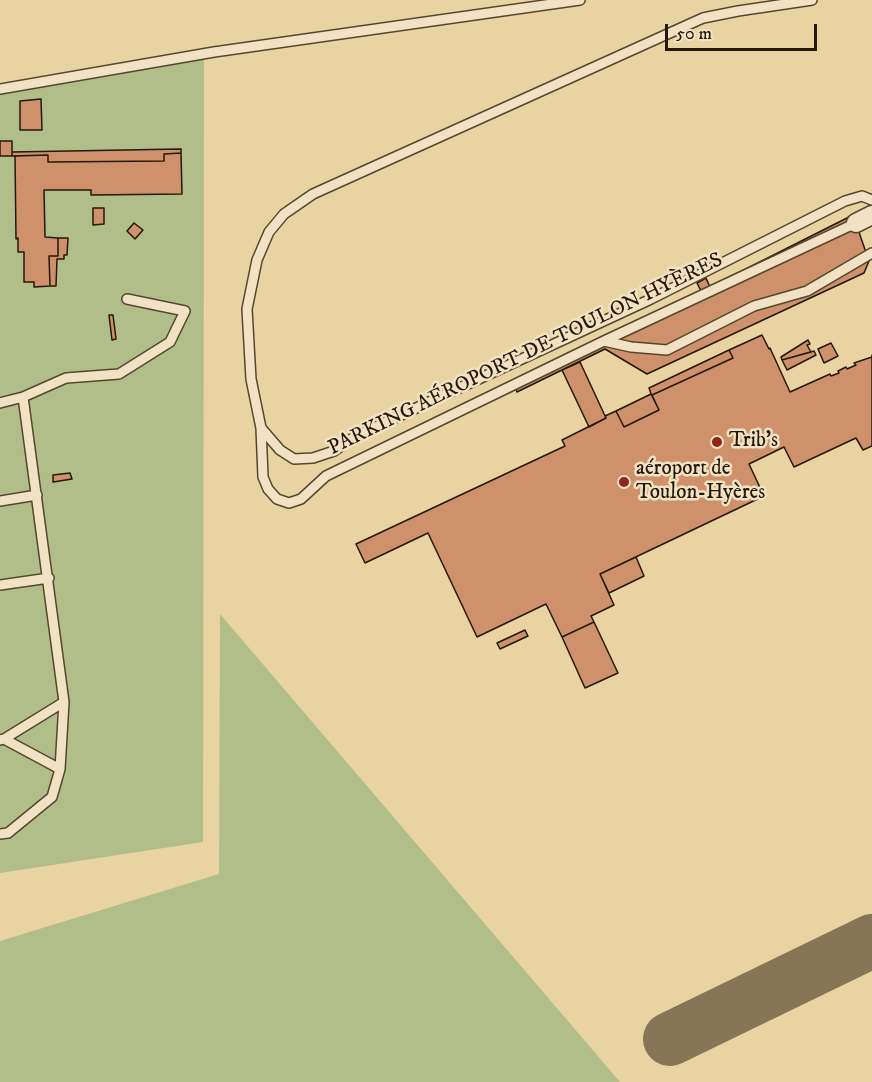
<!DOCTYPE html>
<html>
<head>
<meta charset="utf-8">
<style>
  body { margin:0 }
  #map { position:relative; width:872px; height:1082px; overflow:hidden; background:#e9d3a2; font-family:"IM FELL DW Pica",serif }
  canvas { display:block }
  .scale { position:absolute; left:665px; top:24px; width:152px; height:27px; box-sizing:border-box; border:3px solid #241808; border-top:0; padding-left:8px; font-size:18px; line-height:21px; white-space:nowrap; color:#241808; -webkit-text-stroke:4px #f1e2c3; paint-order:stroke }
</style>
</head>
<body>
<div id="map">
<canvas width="872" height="1082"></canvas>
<div class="scale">50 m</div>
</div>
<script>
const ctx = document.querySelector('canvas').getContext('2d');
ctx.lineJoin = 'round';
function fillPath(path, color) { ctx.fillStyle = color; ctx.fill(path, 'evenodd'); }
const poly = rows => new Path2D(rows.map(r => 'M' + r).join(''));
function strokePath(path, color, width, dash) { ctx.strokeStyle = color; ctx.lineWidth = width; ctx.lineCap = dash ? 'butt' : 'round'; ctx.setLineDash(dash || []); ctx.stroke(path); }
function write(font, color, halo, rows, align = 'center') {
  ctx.font = font + ' "IM FELL DW Pica",serif'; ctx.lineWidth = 5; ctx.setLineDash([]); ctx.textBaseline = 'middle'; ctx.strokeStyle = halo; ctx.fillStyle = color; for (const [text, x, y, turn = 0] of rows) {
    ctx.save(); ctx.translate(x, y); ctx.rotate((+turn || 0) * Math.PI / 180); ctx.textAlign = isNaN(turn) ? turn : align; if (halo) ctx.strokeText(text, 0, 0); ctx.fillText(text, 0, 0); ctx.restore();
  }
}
const green = poly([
  [204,58,203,842,0,873,0,95],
  [220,614,620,1082,0,1082,0,941,219,874]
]);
const taxiway = poly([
  [670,1039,872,941]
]);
const building = poly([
  [41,99,42,130,20,130,20,101,41,99],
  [0,141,12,141,12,156,0,156,0,141],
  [181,149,181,153,164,154,164,161,48,162,48,155,12,156,12,152,181,149],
  [181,153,182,194,91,195,91,190,44,190,45,237,58,238,58,256,49,256,50,286,34,287,34,282,24,282,24,252,18,252,18,238,16,239,15,156,48,155,48,162,164,161,164,154,181,153],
  [93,208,104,208,104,224,93,225,93,208],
  [853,215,869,261,864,273,647,374,605,349,517,392,512,381,701,291,697,283,706,278,710,287,853,215],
  [134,223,143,230,135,239,127,231,134,223],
  [58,238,68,238,67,255,64,255,64,259,57,259,56,286,50,286,49,256,58,256,58,238],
  [109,315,113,315,116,339,112,340,109,315],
  [762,335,769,349,770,348,790,392,830,374,831,376,839,373,838,371,846,367,847,369,856,365,854,363,872,357,872,355,872,446,863,450,856,438,794,467,784,447,749,464,764,496,600,574,614,605,591,616,594,622,562,637,546,604,477,637,428,533,365,563,356,544,565,446,562,440,606,418,605,416,616,411,624,427,659,410,652,395,733,358,729,350,762,335],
  [808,340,810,344,807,345,811,352,782,360,781,357,808,340],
  [831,343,838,356,824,363,818,349,831,343],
  [729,350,733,358,652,395,651,394,649,388,729,350],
  [814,351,816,355,787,370,782,360,814,351],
  [580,362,606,418,589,427,562,370,580,362],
  [651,394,659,410,624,427,616,411,651,394],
  [70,473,72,479,53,482,53,475,70,473],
  [636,557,644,576,609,593,600,574,636,557],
  [594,622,618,673,585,688,562,637,594,622],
  [525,630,528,636,500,649,497,643,525,630]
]);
const lane = poly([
  [812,0,738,11,703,18,313,194,284,214,269,232,257,260,247,309,251,379,261,428,263,477,268,489,277,499,289,503,301,499,326,476,604,341,856,223],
  [0,89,214,52,580,0],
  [604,341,631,347,667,350,754,306,807,291,872,253],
  [23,397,66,378,119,374,170,342,185,311,127,299],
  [0,403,23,397,64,702,4,739,0,740],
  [261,428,280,450,294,459,313,458,334,451,356,436,651,299,845,201,862,196,872,200],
  [0,501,37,495],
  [0,585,49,578],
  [60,769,64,702],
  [0,834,8,833,52,797,60,769,4,739]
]);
const street = poly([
  [856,223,872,215]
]);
const markers = [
  [717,442,6,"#8f2418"],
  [624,482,6,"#8f2418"]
];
const streetNames = [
  ["PARKING AÉROPORT DE TOULON HYÈRES",526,355,-26]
];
const poiNames = [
  ["Trib's",729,442],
  ["aéroport de",636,470],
  ["Toulon-Hyères",636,494]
];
fillPath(green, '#b1be89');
strokePath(taxiway, '#867655', 54);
fillPath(building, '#cf916b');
strokePath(building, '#241808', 1.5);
strokePath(lane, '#55472e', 12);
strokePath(street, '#55472e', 21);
strokePath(lane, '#f1e2c3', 9);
strokePath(street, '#f1e2c3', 18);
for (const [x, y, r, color] of markers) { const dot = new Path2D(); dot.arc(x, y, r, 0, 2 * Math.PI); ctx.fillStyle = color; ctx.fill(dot); strokePath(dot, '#f1e2c3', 2); }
write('21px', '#241808', '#f1e2c3', streetNames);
write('21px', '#241808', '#f1e2c3', poiNames, 'left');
</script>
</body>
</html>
